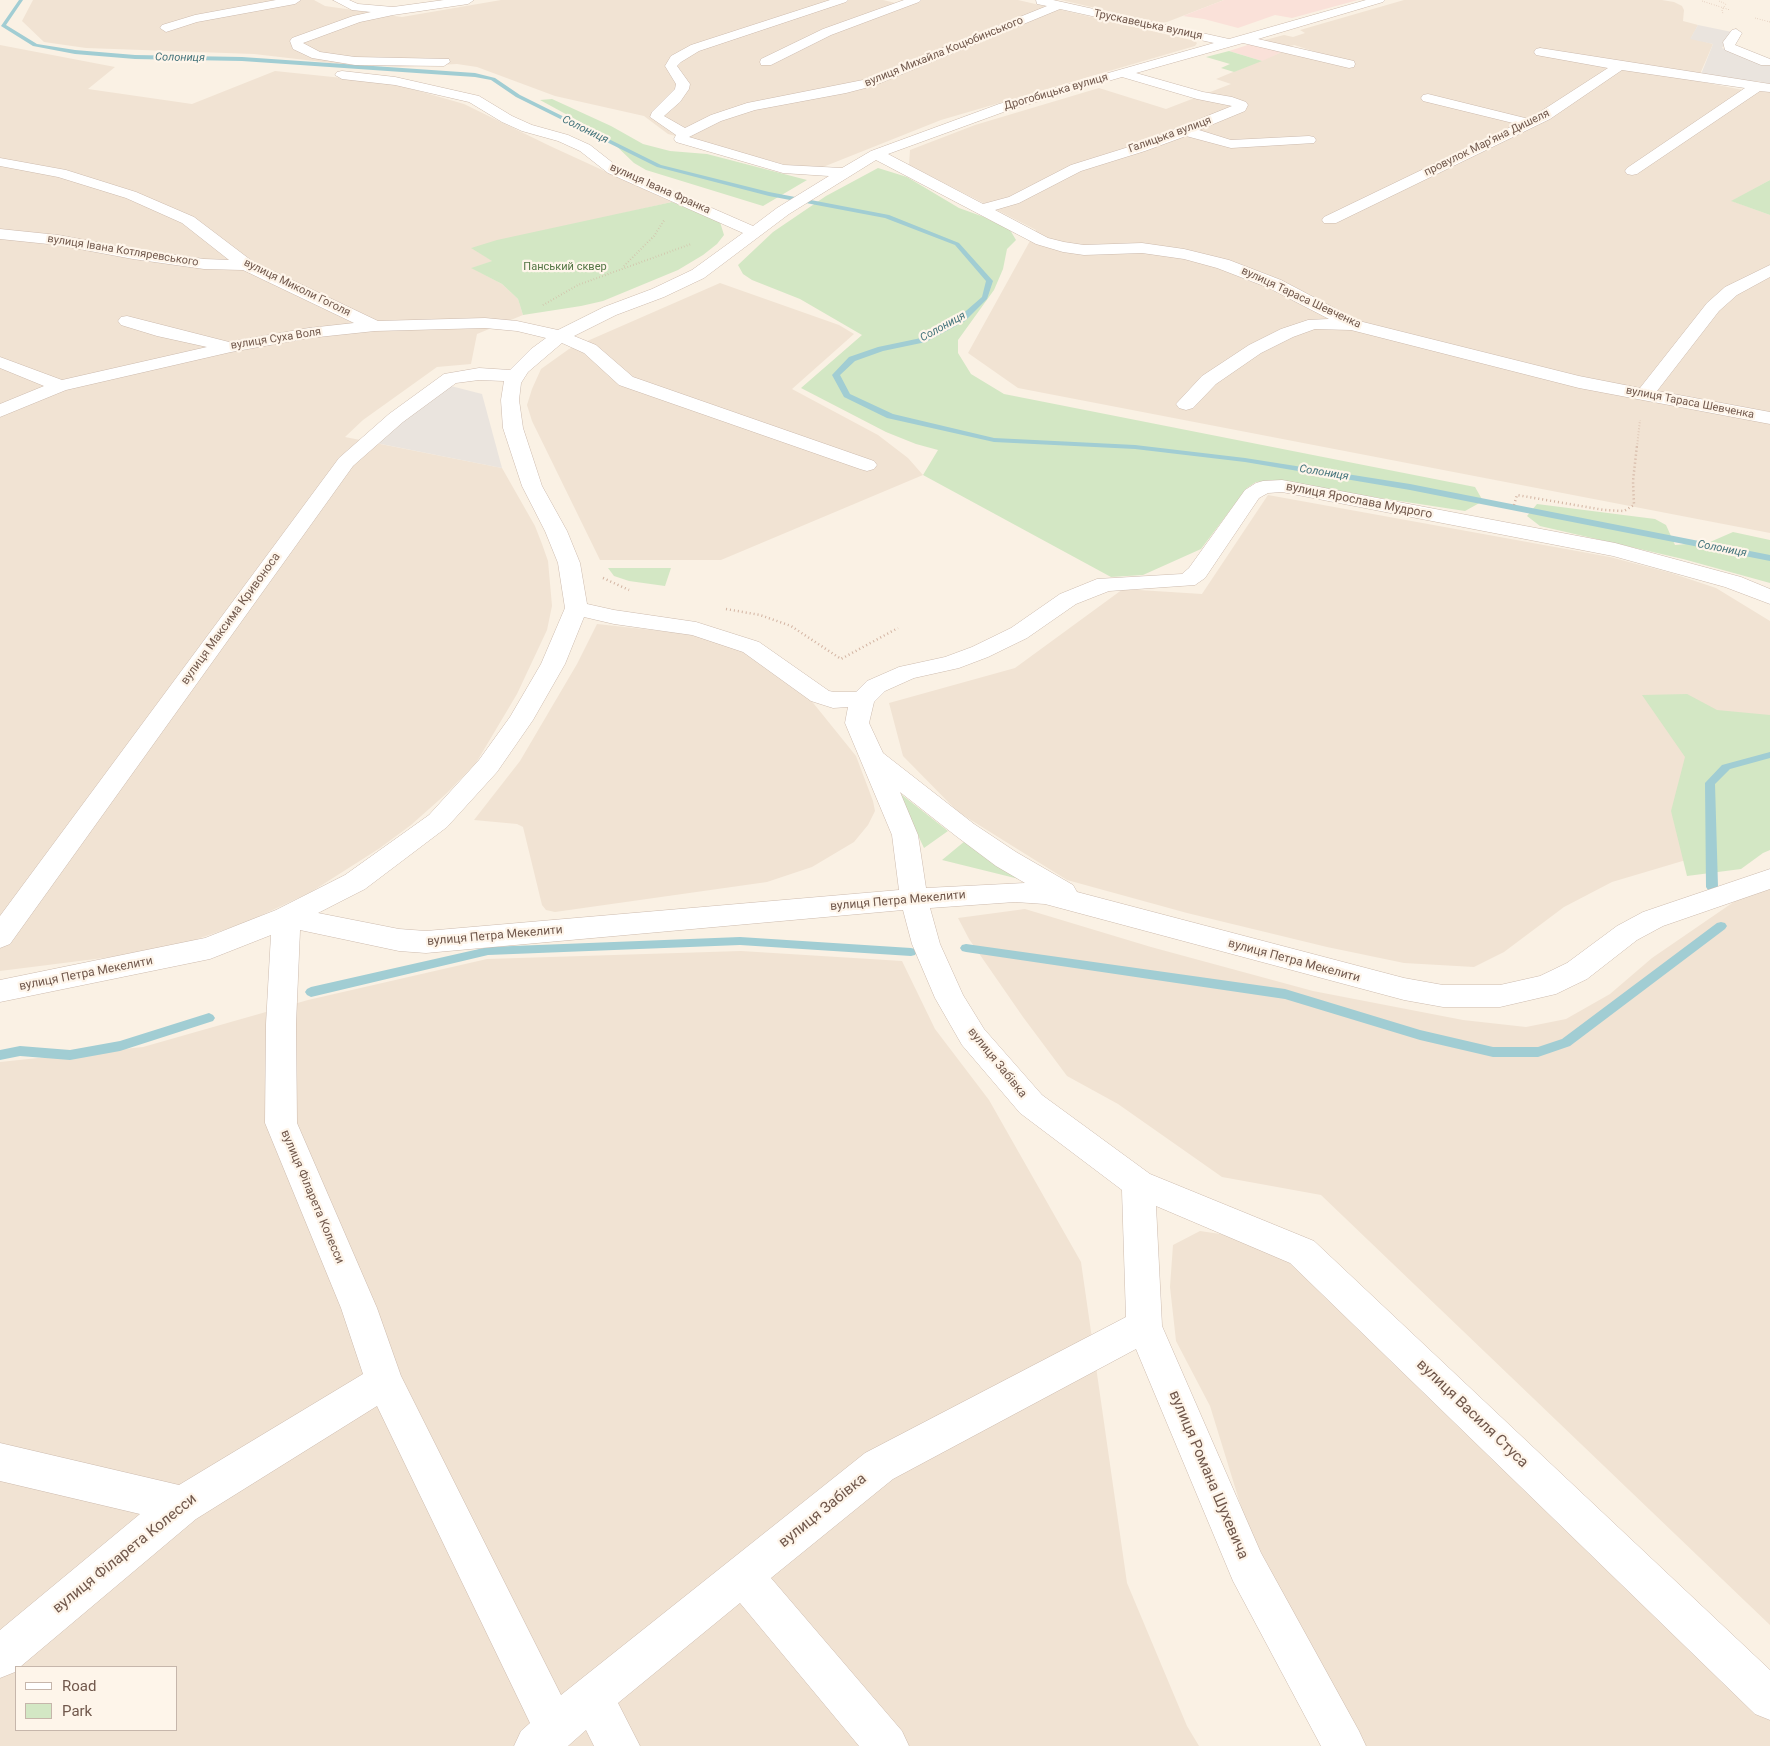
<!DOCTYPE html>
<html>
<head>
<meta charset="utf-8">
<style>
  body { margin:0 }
  #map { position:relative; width:1770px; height:1746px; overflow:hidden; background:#faf1e4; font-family:Roboto,sans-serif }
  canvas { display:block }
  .legend { position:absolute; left:15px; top:1666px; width:162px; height:65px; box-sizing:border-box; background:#fef5ea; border:1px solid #c6b6ab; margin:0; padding:6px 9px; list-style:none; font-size:15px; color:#71584c }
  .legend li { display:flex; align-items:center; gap:10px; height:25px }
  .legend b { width:25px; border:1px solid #c6b6ab }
</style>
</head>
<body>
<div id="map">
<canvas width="1770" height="1746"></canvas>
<ul class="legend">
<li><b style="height:6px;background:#fff"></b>Road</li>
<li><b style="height:14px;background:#d3e7c4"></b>Park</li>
</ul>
</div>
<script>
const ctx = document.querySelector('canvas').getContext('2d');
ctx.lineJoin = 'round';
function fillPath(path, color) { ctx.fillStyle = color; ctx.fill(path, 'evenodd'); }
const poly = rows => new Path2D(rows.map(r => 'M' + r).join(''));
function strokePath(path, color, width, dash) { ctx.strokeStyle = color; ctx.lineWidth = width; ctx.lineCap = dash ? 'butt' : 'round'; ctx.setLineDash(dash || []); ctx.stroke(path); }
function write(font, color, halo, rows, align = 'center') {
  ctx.font = font + ' Roboto,sans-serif'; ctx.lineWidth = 4.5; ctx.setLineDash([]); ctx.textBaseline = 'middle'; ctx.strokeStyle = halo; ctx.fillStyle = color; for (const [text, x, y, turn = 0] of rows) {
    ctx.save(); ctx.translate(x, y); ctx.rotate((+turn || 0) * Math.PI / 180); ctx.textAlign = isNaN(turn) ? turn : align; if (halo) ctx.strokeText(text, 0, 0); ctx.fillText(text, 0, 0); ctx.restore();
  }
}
const residential = poly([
  [33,0,314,0,325,6,402,17,501,0,883,0,904,5,919,0,1018,0,1195,41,1197,43,1195,46,941,120,823,167,802,169,668,134,644,116,555,96,477,67,457,64,400,67,340,64,254,54,86,48,44,42,22,21],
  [1061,0,1224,0,1167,22,1160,23],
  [1404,0,1662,0,1674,2,1682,6,1684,10,1683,21,1698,25,1691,38,1713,44,1697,81,1743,90,1770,92,1770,180,1732,201,1770,215,1770,533,1018,388,968,353,1036,230,909,165,910,150,975,125,1099,88,1166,109,1231,84,1216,79,1284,51,1316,52,1294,45,1287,47,1261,41,1284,35,1293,37,1305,33,1300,30],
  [0,45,115,67,88,89,192,104,275,71,391,83,464,104,550,146,672,202,472,248,493,261,472,268,502,284,518,299,523,315,477,334,471,364,437,367,363,420,345,437,502,468,535,526,542,544,548,561,552,606,547,630,517,694,476,763,447,793,411,825,380,848,311,892,247,922,180,945,127,955,0,971],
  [720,283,839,325,854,334,792,389,878,435,908,458,923,475,721,560,600,560,532,421,527,405,532,389,541,369,569,349],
  [1268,495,1610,557,1671,573,1716,588,1770,621,1770,835,1612,882,1564,907,1504,952,1474,967,1404,963,1327,947,1187,913,1067,880,958,812,903,756,889,703,1015,668,1123,589,1202,594],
  [597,624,689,634,746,651,810,699,856,756,873,801,875,811,868,825,854,842,812,867,767,882,555,912,546,910,542,905,523,827,517,824,474,820,520,761,577,664],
  [1770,889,1770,1625,1321,1195,1222,1177,1118,1104,1067,1076,1023,1017,969,939,958,918,1025,909,1151,947,1313,991,1463,1020,1526,1027,1566,1019,1610,994,1652,958,1738,899],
  [741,951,902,961,935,1029,989,1100,1081,1262,1127,1583,1187,1726,1199,1746,0,1746,0,1062,143,1047,308,1000,487,959],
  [16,1667,176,1667,176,1730,16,1730],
  [1200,1231,1282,1243,1770,1718,1770,1746,1362,1746,1247,1526,1210,1406,1176,1341,1170,1287,1173,1245]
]);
const commercial = poly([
  [1224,0,1358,0,1292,18,1275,15,1238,28,1204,19,1183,16],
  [1251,44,1282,52,1262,61,1229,51]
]);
const industrial = poly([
  [1698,25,1732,32,1722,48,1770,63,1770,84,1757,81,1738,83,1700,77,1713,44,1690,39],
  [447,385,482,394,502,468,376,443]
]);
const green = poly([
  [1229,51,1262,61,1234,72,1221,68,1230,64,1206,57],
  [552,99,611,126,643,144,670,151,707,154,807,180,763,206,646,170,634,163,606,136,540,100],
  [878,168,907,177,959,208,984,217,1010,230,1016,240,1007,249,1003,269,994,290,958,340,958,353,971,374,1004,394,1475,487,1483,501,1465,511,1269,481,1256,482,1247,488,1201,549,1143,575,1111,577,923,475,938,450,916,444,886,432,801,388,862,335,800,299,752,280,743,274,738,265,773,232,826,196],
  [1770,180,1770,215,1731,201],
  [672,202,720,222,724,235,717,244,703,255,678,270,603,301,581,306,523,315,518,299,502,284,471,268,492,261,471,248,497,240],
  [1537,504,1655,519,1666,525,1675,545,1710,542,1733,532,1770,540,1770,583,1683,559,1540,526,1527,516],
  [608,568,671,568,665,586,629,581,614,576],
  [1687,694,1717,710,1770,715,1770,850,1763,853,1741,869,1687,876,1671,811,1685,757,1642,695],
  [897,791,948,831,924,848],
  [965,841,1023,880,942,860]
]);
const stream = poly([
  [19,0,23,0,6,25,37,44,75,50,135,55,242,57,475,73,495,78,520,95,661,165,769,192,889,215,959,243,993,281,987,299,965,321,926,342,883,351,855,361,840,375,850,394,893,414,994,438,1135,445,1245,458,1410,484,1770,555,1770,561,1410,490,1245,462,1135,449,994,442,887,418,844,397,832,375,849,357,878,347,921,338,959,317,982,297,986,281,955,245,885,218,769,196,657,167,516,97,491,80,475,77,242,61,135,59,75,54,33,46,1,26,19,0],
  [1770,752,1770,758,1730,769,1715,784,1718,887,1712,891,1708,890,1706,887,1705,783,1722,765,1770,752],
  [1721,922,1725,923,1727,926,1725,929,1570,1046,1538,1057,1493,1057,1420,1040,1285,999,966,952,962,951,960,948,962,945,966,944,1285,989,1420,1030,1493,1047,1538,1047,1562,1039,1717,923,1721,922],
  [740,937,911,948,915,949,917,952,915,955,911,956,740,945,488,955,311,997,307,995,305,992,307,989,311,987,488,947,740,937],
  [209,1013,213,1015,215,1018,213,1021,120,1051,70,1060,20,1056,0,1060,0,1050,20,1046,70,1050,120,1041,209,1013]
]);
const pathFar2 = poly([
  [1702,1,1730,10],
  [1719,1,1726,4,1722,10,1723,14],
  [1755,18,1770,22]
]);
const pathFar1 = poly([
  [574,264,605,273],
  [624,266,654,236,665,219],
  [543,305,578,285,691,244],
  [1637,447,1640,420]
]);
const path = poly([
  [1514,505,1517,495,1604,510,1624,511,1634,505,1633,481,1637,445],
  [603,578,629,590],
  [726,609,760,615,791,626,841,659,898,628]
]);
const minor = poly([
  [276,0,301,0,295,4,197,22,166,32,160,28,162,25,195,15,276,0],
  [333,0,349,0,358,4,393,7,444,0,474,0,468,4,393,15,360,22,303,43,320,52,355,57,449,59,450,62,444,66,355,65,312,58,293,49,290,41,292,38,353,16,371,12,352,10,333,0],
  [830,0,848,0,846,2,699,51,681,62,677,66,690,84,689,89,680,102,664,116,685,128,711,115,747,103,863,80,1047,6,1037,4,1036,0,1053,0,1229,39,1366,0,1385,0,1383,2,1258,39,1354,61,1355,64,1354,67,1349,68,1243,43,1136,73,1203,92,1232,97,1246,102,1248,105,1245,111,1199,130,1231,140,1309,136,1314,137,1316,140,1314,143,1231,148,1186,136,1145,151,1081,171,1019,203,995,210,1048,238,1064,242,1084,245,1142,243,1184,249,1229,260,1281,280,1359,321,1579,376,1640,388,1707,303,1725,287,1770,265,1770,277,1737,295,1719,311,1657,391,1770,412,1770,424,1579,388,1351,330,1315,329,1293,337,1261,353,1216,384,1193,408,1186,410,1179,408,1176,404,1202,376,1249,345,1281,329,1308,320,1329,319,1269,288,1217,268,1184,259,1142,253,1084,255,1063,252,1036,244,876,160,789,214,704,278,664,297,616,315,574,336,596,345,633,377,874,461,877,465,874,469,867,471,860,469,619,385,584,353,562,343,528,372,521,383,519,400,523,428,542,486,567,531,580,563,587,604,614,610,696,622,759,642,829,691,834,692,856,692,867,681,899,667,945,657,972,647,1011,628,1060,594,1097,579,1182,574,1189,568,1245,490,1256,483,1263,481,1282,480,1615,543,1741,577,1770,589,1770,604,1725,587,1613,556,1282,492,1268,493,1259,498,1205,578,1195,585,1109,591,1076,604,1027,638,988,657,959,668,914,678,885,691,874,702,869,723,883,753,974,824,1016,852,1073,885,1077,892,1404,978,1443,985,1500,985,1540,976,1567,963,1617,926,1643,912,1770,869,1770,889,1663,926,1637,940,1587,979,1556,994,1500,1007,1443,1007,1404,1000,1045,904,1015,902,930,908,940,944,963,995,984,1029,1042,1095,1150,1174,1314,1241,1770,1670,1770,1720,1755,1714,1290,1263,1156,1206,1162,1326,1261,1553,1359,1731,1366,1746,1321,1746,1233,1581,1136,1349,893,1479,771,1578,902,1731,909,1746,859,1746,740,1603,618,1703,640,1746,594,1746,586,1730,568,1746,514,1746,521,1731,530,1723,377,1406,196,1519,20,1667,16,1667,15,1672,0,1678,0,1630,140,1514,0,1481,0,1443,179,1485,363,1374,341,1308,265,1123,266,1024,271,935,210,959,0,1002,0,980,205,938,276,910,345,875,429,815,479,760,510,717,541,664,565,608,558,563,545,531,522,486,503,428,501,400,504,381,479,380,456,383,403,422,353,466,10,944,0,948,0,916,339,458,389,414,444,374,479,368,510,370,531,349,546,338,517,331,485,328,375,331,309,338,231,352,66,390,0,417,0,404,44,386,0,368,0,357,62,380,207,347,157,336,121,325,118,321,121,317,127,316,229,342,309,328,354,323,243,270,204,269,133,259,58,245,0,239,0,229,58,235,133,249,204,259,229,260,182,223,126,198,58,177,0,166,0,158,66,170,136,192,194,217,252,261,378,321,485,318,517,321,558,330,604,307,652,289,692,270,743,233,608,173,580,151,558,141,522,131,502,122,469,102,395,85,342,79,335,75,337,72,342,71,395,77,479,96,512,116,532,125,568,135,590,145,618,167,753,226,777,208,829,176,783,173,676,142,674,139,676,135,650,117,652,112,675,89,676,84,665,66,671,56,691,45,830,0],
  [1060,9,1214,43,999,104,871,151,842,168,784,165,689,137,721,121,755,110,846,93,873,86,1060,9],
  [1122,77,1197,99,1232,106,1135,145,1071,165,1009,197,983,204,888,154,1009,110,1122,77],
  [584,617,614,624,692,635,743,652,811,701,833,708,848,707,845,723,892,835,899,890,426,931,399,929,318,913,365,889,447,827,497,772,533,720,565,664,584,617],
  [900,792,956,836,996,866,1025,883,926,888,918,835,900,792],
  [903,910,912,944,935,998,962,1045,1020,1113,1122,1190,1126,1317,865,1453,561,1695,401,1376,377,1308,297,1123,296,1024,300,930,399,951,426,953,903,910],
  [904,0,921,0,919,2,831,35,771,65,761,65,760,62,761,59,823,29,904,0],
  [1736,29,1742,33,1735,45,1770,59,1770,65,1761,65,1725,50,1723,42,1732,30,1736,29],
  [1540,48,1770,84,1770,92,1760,91,1637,174,1632,175,1627,174,1625,171,1627,168,1745,88,1622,70,1550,119,1336,223,1324,223,1322,220,1324,217,1517,124,1423,101,1421,98,1423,95,1428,94,1529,119,1608,68,1536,55,1534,52,1536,49,1540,48]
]);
const farStreetnames = [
  ["Трускавецька вулиця",1148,25,12],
  ["вулиця Михайла Коцюбинського",944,52,-22],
  ["Дрогобицька вулиця",1056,92,-16],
  ["Галицька вулиця",1170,135,-20],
  ["провулок Марʼяна Дишеля",1487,143,-26],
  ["вулиця Івана Франка",660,189,24],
  ["вулиця Івана Котляревського",123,251,9],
  ["вулиця Миколи Гоголя",297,288,26],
  ["вулиця Тараса Шевченка",1301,298,25],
  ["вулиця Суха Воля",276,339,-9],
  ["вулиця Тараса Шевченка",1690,403,11]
];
const farWaternames = [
  ["Солониця",180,58,1],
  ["Солониця",585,130,26],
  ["Солониця",943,327,-29],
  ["Солониця",1324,473,9],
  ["Солониця",1722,549,11]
];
const farParknames = [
  ["Панський сквер",565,267]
];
const streetNames = [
  ["вулиця Ярослава Мудрого",1359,501,11],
  ["вулиця Максима Кривоноса",231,619,-54],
  ["вулиця Петра Мекелити",898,901,-5],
  ["вулиця Петра Мекелити",495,936,-5],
  ["вулиця Петра Мекелити",1294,961,15],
  ["вулиця Петра Мекелити",86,974,-11],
  ["вулиця Забівка",997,1063,51],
  ["вулиця Філарета Колесси",312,1197,67]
];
const nearStreetnames = [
  ["вулиця Василя Стуса",1472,1414,44],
  ["вулиця Романа Шухевича",1208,1475,67],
  ["вулиця Забівка",823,1511,-39],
  ["вулиця Філарета Колесси",125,1554,-39]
];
fillPath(residential, '#f1e3d3');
fillPath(commercial, '#fae1d9');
fillPath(industrial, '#eae4de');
fillPath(green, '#d3e7c4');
fillPath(stream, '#a1cdd3');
strokePath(minor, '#cdbbae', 1);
strokePath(pathFar2, '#d2b3a1', 1, [0.5, 2]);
strokePath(pathFar1, '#d2b3a1', 2, [0.5, 2.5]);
strokePath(path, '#d2b3a1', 2.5, [1, 3]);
fillPath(minor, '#fff');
write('11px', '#71584c', '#fef5ea', farStreetnames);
write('italic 11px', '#44747c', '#fef5ea', farWaternames);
write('11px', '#547645', '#fef5ea', farParknames);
write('12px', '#71584c', '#fef5ea', streetNames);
write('15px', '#71584c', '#fef5ea', nearStreetnames);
</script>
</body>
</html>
